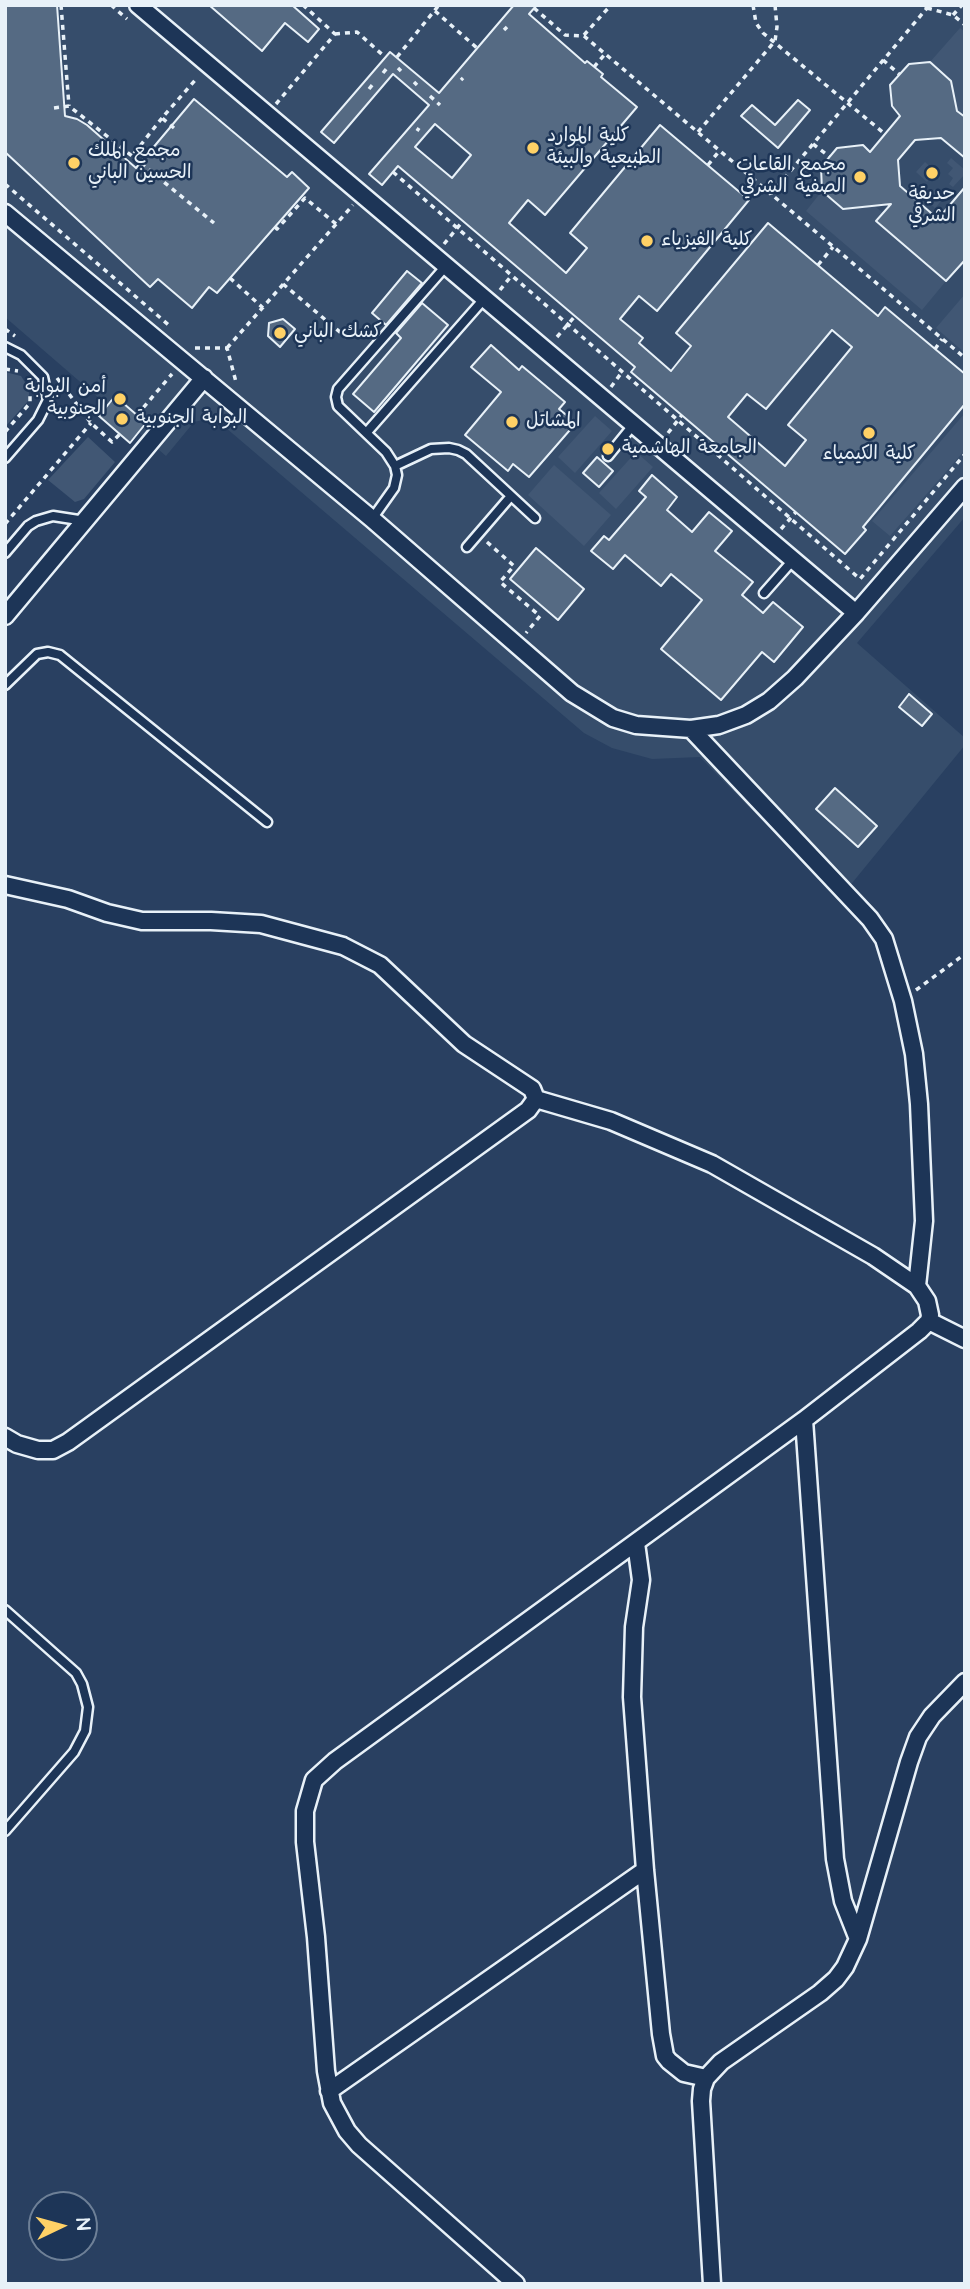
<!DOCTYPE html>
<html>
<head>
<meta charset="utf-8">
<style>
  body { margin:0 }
  #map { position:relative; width:970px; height:2289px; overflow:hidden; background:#294061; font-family:"Architects Daughter",sans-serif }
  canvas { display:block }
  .frame { position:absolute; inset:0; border:7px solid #e8f1f8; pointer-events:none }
  .north { position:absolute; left:28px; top:2191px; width:70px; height:70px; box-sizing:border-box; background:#1d3557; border:2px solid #6e8097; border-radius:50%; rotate:85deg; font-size:19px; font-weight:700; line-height:28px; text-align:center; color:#e8f1f8 }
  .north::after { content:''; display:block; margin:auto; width:24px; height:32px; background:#ffd166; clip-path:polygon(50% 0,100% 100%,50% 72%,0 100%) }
</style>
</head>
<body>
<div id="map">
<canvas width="970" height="2289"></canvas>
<div class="frame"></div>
<div class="north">N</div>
</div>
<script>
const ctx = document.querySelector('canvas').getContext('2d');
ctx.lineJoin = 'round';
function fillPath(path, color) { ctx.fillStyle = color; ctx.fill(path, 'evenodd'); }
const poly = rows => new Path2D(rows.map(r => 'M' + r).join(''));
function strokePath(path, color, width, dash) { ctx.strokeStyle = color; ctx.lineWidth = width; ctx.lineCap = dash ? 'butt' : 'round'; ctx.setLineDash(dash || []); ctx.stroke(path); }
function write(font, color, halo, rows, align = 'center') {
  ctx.font = font + ' "Architects Daughter","Playpen Sans Arabic",sans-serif'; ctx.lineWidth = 5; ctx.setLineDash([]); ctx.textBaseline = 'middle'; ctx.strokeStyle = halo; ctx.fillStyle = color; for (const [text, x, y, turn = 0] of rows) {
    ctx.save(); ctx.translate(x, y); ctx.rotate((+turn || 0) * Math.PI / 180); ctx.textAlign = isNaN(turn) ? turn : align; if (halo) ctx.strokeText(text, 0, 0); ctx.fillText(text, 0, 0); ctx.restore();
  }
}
const built = poly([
  [5,5,965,5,965,517,857,643,965,738,965,745,839,899,700,757,652,759,612,748,584,733,219,422,207,419,194,422,166,456,5,317]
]);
const green = poly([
  [960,28,965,32,965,117,953,107,956,104,951,81,930,62],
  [951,158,965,170,965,174,953,187,949,184,953,178,948,174,953,168,947,163],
  [925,162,936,172,927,182,916,172],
  [945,188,949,192,935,208,920,194,924,189,930,194,935,189,940,193],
  [822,191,844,209,868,207,871,203,883,213,877,222,946,281,922,310,806,211],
  [965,294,965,353,936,328],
  [5,372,21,376,28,387,29,394,28,401,5,427],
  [965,413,965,450,890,536,872,521],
  [595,416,612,431,575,473,558,457],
  [88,437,115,462,84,499,75,502,48,480],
  [636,452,653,467,616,509,599,493],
  [554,465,611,515,584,546,528,495]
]);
const building = poly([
  [5,5,57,5,65,116,77,119,87,125,136,168,194,99,287,177,292,172,309,188,217,293,209,287,192,308,158,279,150,287,5,152,5,5],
  [209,5,292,5,319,29,308,42,285,23,262,51,209,5],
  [514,5,537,5,529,14,585,63,587,61,603,74,601,77,637,107,545,215,528,200,509,223,566,273,587,248,570,233,660,125,749,200,657,311,639,296,620,319,643,338,639,343,671,371,691,346,676,333,768,223,878,316,885,307,965,374,965,404,863,527,866,530,845,554,631,372,635,367,398,166,382,185,369,174,429,105,393,74,334,143,321,132,390,52,439,93,514,5],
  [435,124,471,155,452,178,415,147,435,124],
  [832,330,852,347,788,425,806,440,785,466,728,417,747,394,766,409,832,330],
  [930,62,951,81,957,111,965,117,965,158,941,138,915,140,898,160,900,186,938,219,965,187,965,260,946,281,876,221,891,204,843,209,822,191,821,167,837,148,863,145,870,152,900,116,892,106,890,85,909,64,930,62],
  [798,100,810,110,778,148,741,116,752,105,775,125,798,100],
  [407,271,422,283,386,325,372,313,407,271],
  [422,303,448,325,374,412,353,394,401,338,396,333,422,303],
  [283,319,295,329,280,347,268,336,269,323,283,319],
  [491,345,519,370,522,366,565,402,559,409,576,423,529,477,513,464,508,471,465,435,501,392,471,367,491,345],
  [115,396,146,423,130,443,99,416,115,396],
  [597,457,613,471,599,487,583,473,597,457],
  [652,475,677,497,667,510,692,532,709,512,732,531,715,551,753,582,742,595,763,613,773,602,803,627,774,662,762,652,721,700,661,649,702,600,671,574,661,586,625,555,613,569,591,551,604,536,609,540,646,497,639,491,652,475],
  [536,548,584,589,558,620,510,579,536,548],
  [909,694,932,714,922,726,899,707,909,694],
  [835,788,877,826,858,847,816,809,835,788]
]);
const path = poly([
  [61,5,69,106],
  [111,5,127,19],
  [753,5,756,23,763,33,885,134],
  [534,8,565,35,584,36,965,358],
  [927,8,953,15,965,25],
  [435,11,477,48],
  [953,15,962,5],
  [504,30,507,27],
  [335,34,357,32,385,57],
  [584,35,611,5],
  [397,57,439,5],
  [883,60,899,74],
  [594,67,605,54],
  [398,68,401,71],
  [383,73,387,68],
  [461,80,463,78],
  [414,82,417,85],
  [369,89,373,84],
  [430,96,440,105],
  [276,104,335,34,303,5],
  [54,108,69,106,132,156],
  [162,118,132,156,214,223],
  [174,128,162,118,197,78],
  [417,131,419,128],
  [698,132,775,41,777,27,775,5],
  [813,144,830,157],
  [708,165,720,150],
  [393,172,860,579,965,454],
  [5,184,171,327],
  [771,194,927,8,924,5],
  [275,227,277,229,305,198,336,224],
  [444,244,463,221],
  [818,265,833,247],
  [230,278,263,308],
  [283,284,347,338],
  [500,290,512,275],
  [5,329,15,336],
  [557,337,575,316],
  [195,348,227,348,236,382,234,384],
  [227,348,353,205],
  [935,349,942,339],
  [5,369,18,371],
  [57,378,91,423,112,442,120,434],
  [611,387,622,372],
  [137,415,172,374],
  [5,432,30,403,30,387],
  [668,433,682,415],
  [5,524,91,423],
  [781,529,796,512],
  [487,542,514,566,500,582,540,616,526,633],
  [916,990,965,954]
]);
const service = poly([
  [5,347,21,355,43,377,48,400,38,420,5,458],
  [367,432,484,299],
  [608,456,634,424],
  [395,466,431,449,449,448,458,450,466,454,535,518],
  [372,519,394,488,397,475,395,466,386,452,338,406,336,397,338,389,446,266],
  [467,547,511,496],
  [5,553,28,526,36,521,53,516,85,521],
  [764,593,794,559],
  [5,685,37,654,48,652,60,655,267,822],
  [5,1610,76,1673,82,1684,88,1707,85,1731,74,1752,5,1831]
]);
const minor = poly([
  [138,5,856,613],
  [5,213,372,519,572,693,613,718,636,725,691,729,719,725,746,715,769,701,795,678,856,613,965,487],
  [5,616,204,378],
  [691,729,870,919,884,939,903,1001,914,1054,919,1104,924,1221,917,1286],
  [5,885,68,899,107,913,142,921,211,921,261,924,343,946,380,965,464,1044,532,1089,536,1099,528,1110,68,1442,53,1450,38,1450,17,1444,5,1437],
  [929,1321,965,1339],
  [804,1420,835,1859,843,1901,858,1939],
  [636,1543,641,1580,634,1627,632,1697,645,1870,661,2034,665,2056,669,2061,684,2073,706,2078],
  [329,2091,645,1870],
  [516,2284,359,2145,347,2131,332,2103,326,2071,316,1937,305,1842,305,1811,314,1780,335,1761,804,1420,919,1331,929,1321,930,1315,927,1301,917,1286,873,1256,712,1164,611,1121,536,1099],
  [712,2284,701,2101,702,2089,706,2078,721,2062,820,1993,836,1979,845,1967,858,1939,909,1762,918,1737,932,1716,965,1682]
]);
const markers = [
  [533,148,7,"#ffd166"],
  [74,163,7,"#ffd166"],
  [932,173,7,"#ffd166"],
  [860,177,7,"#ffd166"],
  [647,241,7,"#ffd166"],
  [280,333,7,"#ffd166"],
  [120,399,7,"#ffd166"],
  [122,419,7,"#ffd166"],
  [512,422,7,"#ffd166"],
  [869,433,7,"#ffd166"],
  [608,449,7,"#ffd166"]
];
const poiNames = [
  ["كلية الموارد",547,137],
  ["الطبيعية والبيئة",547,159],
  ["مجمع الملك",88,152],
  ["الحسين الباني",88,174],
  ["مجمع القاعات",846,166,"right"],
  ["الصفية الشرقي",846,188,"right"],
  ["حديقة",932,195,"center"],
  ["الشرقي",932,217,"center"],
  ["كلية الفيزياء",661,241],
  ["كشك الباني",294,333],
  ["أمن البوابة",106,388,"right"],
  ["الجنوبية",106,410,"right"],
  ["البوابة الجنوبية",136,419],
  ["المشاتل",526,422],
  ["الجامعة الهاشمية",622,449],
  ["كلية الكيمياء",869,455,"center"]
];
fillPath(built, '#364d6b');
fillPath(green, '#415774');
fillPath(building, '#556a83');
strokePath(building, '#e8f1f8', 2);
strokePath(service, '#e8f1f8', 13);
strokePath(minor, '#e8f1f8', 21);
strokePath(path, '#e8f1f8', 3.5, [5, 5]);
strokePath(service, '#1d3557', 8);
strokePath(minor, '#1d3557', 16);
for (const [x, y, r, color] of markers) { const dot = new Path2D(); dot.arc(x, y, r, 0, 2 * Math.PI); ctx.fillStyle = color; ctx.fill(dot); strokePath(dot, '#1d3557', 2.5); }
write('19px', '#e8f1f8', '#1d3557', poiNames, 'left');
</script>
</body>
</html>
